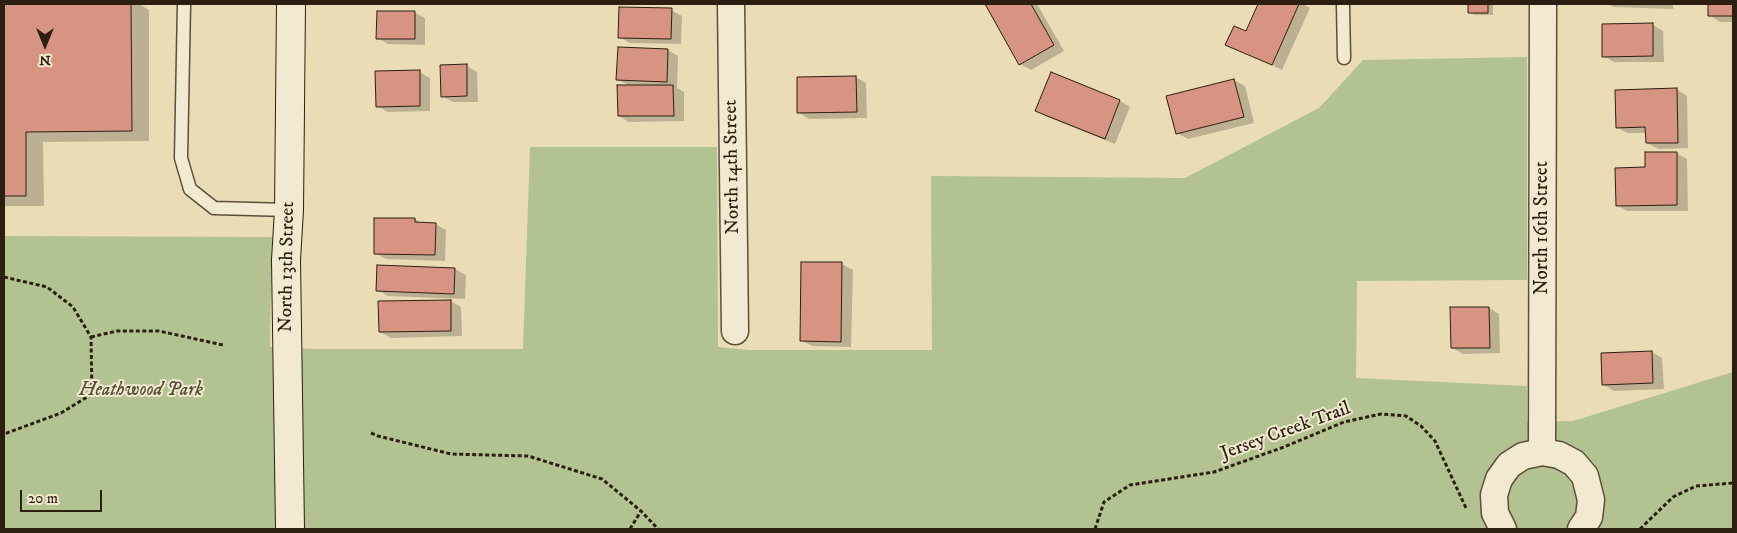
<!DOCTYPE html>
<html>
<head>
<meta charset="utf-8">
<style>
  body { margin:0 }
  #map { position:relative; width:1737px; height:533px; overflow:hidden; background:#eaddb6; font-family:"IM FELL DW Pica",serif }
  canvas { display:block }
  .frame { position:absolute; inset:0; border:5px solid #2d1e12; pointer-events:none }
  .north { position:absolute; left:20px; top:20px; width:50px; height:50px; -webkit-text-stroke:4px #f1e9d0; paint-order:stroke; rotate:180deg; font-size:14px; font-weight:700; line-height:20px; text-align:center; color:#2d1e12 }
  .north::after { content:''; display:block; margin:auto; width:18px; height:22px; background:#2d1e12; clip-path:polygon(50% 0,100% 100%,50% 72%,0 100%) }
  .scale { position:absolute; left:20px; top:490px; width:82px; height:22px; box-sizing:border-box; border:2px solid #2d1e12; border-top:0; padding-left:6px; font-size:15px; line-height:18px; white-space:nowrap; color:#2d1e12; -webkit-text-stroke:4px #f1e9d0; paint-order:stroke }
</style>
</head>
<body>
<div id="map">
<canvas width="1737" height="533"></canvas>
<div class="frame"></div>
<div class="north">N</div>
<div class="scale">20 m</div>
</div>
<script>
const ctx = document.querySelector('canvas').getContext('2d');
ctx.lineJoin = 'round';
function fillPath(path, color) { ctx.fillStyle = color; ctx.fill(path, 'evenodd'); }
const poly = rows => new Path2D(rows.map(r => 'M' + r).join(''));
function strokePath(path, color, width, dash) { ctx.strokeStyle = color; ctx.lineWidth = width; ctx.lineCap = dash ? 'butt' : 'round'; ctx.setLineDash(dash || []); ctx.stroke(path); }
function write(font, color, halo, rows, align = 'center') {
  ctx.font = font + ' "IM FELL DW Pica",serif'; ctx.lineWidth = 4; ctx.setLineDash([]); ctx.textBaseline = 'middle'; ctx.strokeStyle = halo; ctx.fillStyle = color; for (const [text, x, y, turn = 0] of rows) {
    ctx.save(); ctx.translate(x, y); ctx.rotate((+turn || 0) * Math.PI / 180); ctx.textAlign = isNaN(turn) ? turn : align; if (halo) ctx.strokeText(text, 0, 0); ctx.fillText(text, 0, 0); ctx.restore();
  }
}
const green = poly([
  [1527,57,1527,280,1357,281,1356,378,1527,386,1527,422,1573,421,1733,372,1733,529,4,529,4,236,272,237,270,347,318,349,523,349,530,147,717,147,718,347,749,350,932,350,931,176,1185,178,1319,108,1363,60]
]);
const shadow = poly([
  [4,4,139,4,149,10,149,141,43,142,44,206,4,206],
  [617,4,676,4,676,5],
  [986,4,1037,4,1064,51,1031,70,1020,64],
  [1259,4,1302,4,1310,8,1282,70,1227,44,1247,33],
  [1469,4,1493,4,1493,15,1474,15,1469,12],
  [1608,4,1673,4,1673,9,1614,7],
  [1709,4,1733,4,1733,22,1720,22,1709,15],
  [671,10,682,16,681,44,630,43,619,37],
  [414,12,425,18,425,45,388,44,378,38],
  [1653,25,1663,31,1664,62,1614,62,1604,56],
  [668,50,678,56,677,88,684,92,684,121,629,122,619,116,630,86,617,79],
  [467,66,477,72,478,102,453,102,442,96],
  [419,72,430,78,430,111,388,112,377,106],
  [1052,74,1120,101,1130,107,1115,144,1047,117,1037,111],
  [856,77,866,83,867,118,809,119,798,112],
  [1234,80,1245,86,1254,123,1188,139,1177,133],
  [1676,89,1687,96,1688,148,1658,149,1647,143,1647,133,1627,133,1617,127],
  [1676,153,1687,159,1688,211,1627,211,1617,205,1646,169],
  [415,219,422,224,435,224,446,230,445,261,386,259,375,253],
  [802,263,842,264,853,270,851,347,812,346,801,340],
  [378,266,455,269,466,275,465,299,388,296,378,290],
  [449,300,461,307,462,336,391,338,380,332],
  [1489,308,1499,314,1500,353,1463,354,1452,348],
  [1652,352,1662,358,1664,389,1614,391,1604,385]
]);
const building = poly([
  [4,4,131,4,132,131,26,132,26,196,4,196,4,4],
  [985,4,1031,4,1054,45,1019,65,985,4],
  [1258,4,1299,4,1272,65,1225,45,1234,26,1246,31,1258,4],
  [1468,4,1488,4,1488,13,1468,13,1468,4],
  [1708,4,1733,4,1733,16,1708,16,1708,4],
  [619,7,672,8,671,39,618,38,619,7],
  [377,11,415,11,415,39,376,39,377,11],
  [1653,23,1653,56,1602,57,1602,24,1653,23],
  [618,47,668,49,667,82,616,80,618,47],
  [467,64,467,96,441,97,440,65,467,64],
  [420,70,420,106,376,107,375,71,420,70],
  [1051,72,1120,100,1105,139,1035,111,1051,72],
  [856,76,857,112,797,113,797,77,856,76],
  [1234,79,1244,117,1176,134,1166,96,1234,79],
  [617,85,673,85,674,116,618,116,617,85],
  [1677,88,1678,143,1646,143,1645,127,1616,128,1615,90,1677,88],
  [1645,152,1677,152,1677,205,1616,206,1615,168,1645,167,1645,152],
  [374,218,415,218,415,222,436,223,435,255,374,254,374,218],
  [801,262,842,262,841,342,800,341,801,262],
  [377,265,455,268,454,294,376,291,377,265],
  [451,300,451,331,379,332,378,301,451,300],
  [1450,307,1489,307,1490,348,1451,348,1450,307],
  [1652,351,1653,383,1602,385,1601,353,1652,351]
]);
const path = poly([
  [4,277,47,287,73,307,91,337,92,394,61,413,4,434],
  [91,337,117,331,159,331,223,345],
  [371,433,378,436,451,454,528,456,602,479,641,511,658,529],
  [630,529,641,511],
  [1095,529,1104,502,1130,485,1214,472,1284,447,1344,422,1381,414,1406,416,1421,426,1435,441,1466,508],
  [1640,529,1673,497,1696,486,1733,483]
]);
const lane = poly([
  [184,4,181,158,190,189,214,208,289,210],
  [1343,4,1344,58]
]);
const street = poly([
  [731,4,735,331],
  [1542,452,1543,4],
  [1503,529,1495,513,1494,495,1499,479,1509,465,1523,456,1542,452,1559,455,1574,463,1585,476,1591,500,1589,517,1581,529]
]);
const secondary = poly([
  [290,529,286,260,289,210,291,4]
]);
const streetNames = [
  ["North 14th Street",733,167,-91],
  ["North 16th Street",1543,228,-90],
  ["North 13th Street",288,267,-89],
  ["Jersey Creek Trail",1286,432,-20]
];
const parkNames = [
  ["Heathwood Park",141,391]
];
fillPath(green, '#b3c291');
fillPath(shadow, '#0003');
fillPath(building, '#d79482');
strokePath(building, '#2d1e12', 1);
strokePath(lane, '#5c4e3b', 15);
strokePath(street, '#5c4e3b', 29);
strokePath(secondary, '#2d1e12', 30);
strokePath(path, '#2d1e12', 3, [4, 2.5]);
strokePath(lane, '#f1e9d0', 12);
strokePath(street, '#f1e9d0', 26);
strokePath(secondary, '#f1e9d0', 28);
write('19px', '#2d1e12', '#f1e9d0', streetNames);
write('italic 19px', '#554f38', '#f1e9d0', parkNames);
</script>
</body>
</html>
